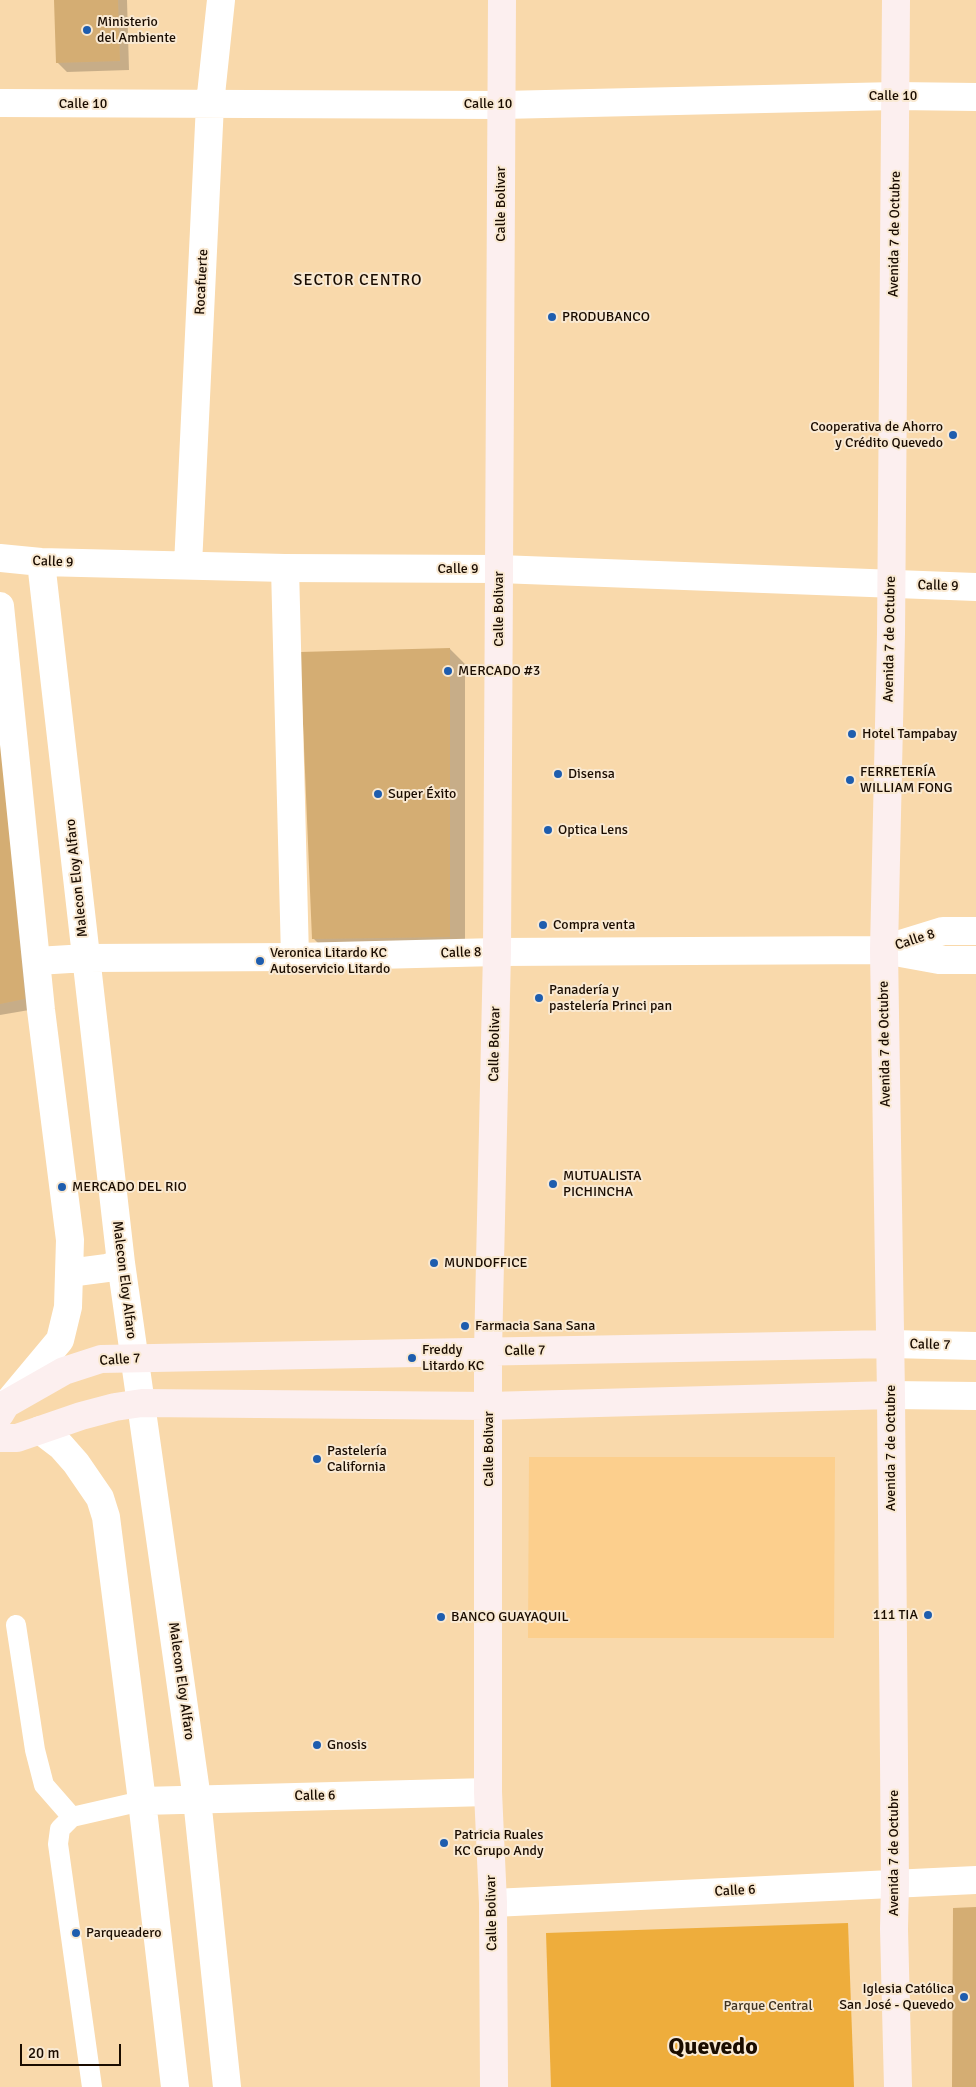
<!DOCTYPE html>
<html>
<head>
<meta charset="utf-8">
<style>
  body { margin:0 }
  #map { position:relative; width:976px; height:2087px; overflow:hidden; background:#f9d9ab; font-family:Signika,sans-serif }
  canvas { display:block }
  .scale { position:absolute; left:20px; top:2044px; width:101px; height:22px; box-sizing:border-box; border:2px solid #1a0c00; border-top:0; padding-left:6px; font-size:15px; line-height:18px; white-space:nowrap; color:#1a0c00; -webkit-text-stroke:4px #f9e9d2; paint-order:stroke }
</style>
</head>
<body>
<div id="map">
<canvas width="976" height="2087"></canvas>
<div class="scale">20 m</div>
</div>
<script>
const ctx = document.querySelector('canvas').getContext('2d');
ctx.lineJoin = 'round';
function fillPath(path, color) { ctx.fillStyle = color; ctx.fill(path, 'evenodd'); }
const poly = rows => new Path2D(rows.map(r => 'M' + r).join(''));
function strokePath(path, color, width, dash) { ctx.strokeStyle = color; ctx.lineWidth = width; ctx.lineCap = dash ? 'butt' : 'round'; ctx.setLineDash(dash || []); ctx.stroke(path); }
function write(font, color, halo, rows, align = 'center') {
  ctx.font = font + ' Signika,sans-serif'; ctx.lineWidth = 4; ctx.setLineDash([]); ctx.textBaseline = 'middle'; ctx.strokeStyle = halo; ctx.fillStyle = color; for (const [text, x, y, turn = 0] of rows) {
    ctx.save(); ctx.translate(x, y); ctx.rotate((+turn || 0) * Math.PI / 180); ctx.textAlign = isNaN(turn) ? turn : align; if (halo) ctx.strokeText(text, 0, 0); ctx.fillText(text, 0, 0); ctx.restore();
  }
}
const built = poly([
  [529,1457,835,1457,834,1638,528,1638]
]);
const green = poly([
  [848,1923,854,2087,551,2087,546,1933]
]);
const shadow = poly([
  [55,0,127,0,129,70,67,72,57,62],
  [0,610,35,1009,0,1015],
  [450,649,465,664,465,951,328,953,314,939]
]);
const building = poly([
  [54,0,118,0,120,61,56,63],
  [450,648,450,937,312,939,300,652],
  [0,724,25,999,0,1004],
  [976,1907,976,2087,952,2087,953,1908]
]);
const service = poly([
  [16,1625,35,1750,44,1785,72,1817],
  [92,2087,58,1844,60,1829,72,1817,142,1801]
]);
const pedestrian = poly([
  [285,568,295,957]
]);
const minor = poly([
  [0,103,502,105,896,96,976,97],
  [0,558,41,562,285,568,499,569,976,587],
  [41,562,121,1263,197,1799,227,2087],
  [188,565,210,104,221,0],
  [0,606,41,1010,70,1240,68,1307,60,1340,9,1401],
  [888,948,943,931,976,931],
  [37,961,86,958,295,957,497,952,884,950,939,960,976,960],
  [69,1273,107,1268,121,1263],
  [40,1430,61,1446,76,1463,100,1498,106,1517,142,1801,175,2087],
  [142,1801,488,1792],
  [493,1903,976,1880]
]);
const tertiary = poly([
  [890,1344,976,1346],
  [891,1395,976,1396]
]);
const secondary = poly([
  [896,0,891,634,884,950,891,1395,895,1883,894,1929,898,2087],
  [0,1414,6,1404,64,1371,101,1359,890,1344],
  [0,1438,17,1438,81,1416,115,1407,142,1403,489,1406,891,1395],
  [494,2087,493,1903,488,1792,488,1351,497,952,502,0]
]);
const markers = [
  [87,30,5,"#1e5dae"],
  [552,317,5,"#1e5dae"],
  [953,435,5,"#1e5dae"],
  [448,671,5,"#1e5dae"],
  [852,734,5,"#1e5dae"],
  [558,774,5,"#1e5dae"],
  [850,780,5,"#1e5dae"],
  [378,794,5,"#1e5dae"],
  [548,830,5,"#1e5dae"],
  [543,925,5,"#1e5dae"],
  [260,961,5,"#1e5dae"],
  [539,998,5,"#1e5dae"],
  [553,1184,5,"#1e5dae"],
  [62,1187,5,"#1e5dae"],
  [434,1263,5,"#1e5dae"],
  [465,1326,5,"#1e5dae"],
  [412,1358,5,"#1e5dae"],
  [317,1459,5,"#1e5dae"],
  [928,1615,5,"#1e5dae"],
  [441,1617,5,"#1e5dae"],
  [317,1745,5,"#1e5dae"],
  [444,1843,5,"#1e5dae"],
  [76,1933,5,"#1e5dae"],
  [964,1997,5,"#1e5dae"]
];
const poiNames = [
  ["Ministerio",97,22],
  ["del Ambiente",97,38],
  ["PRODUBANCO",562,317],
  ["Cooperativa de Ahorro",943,427,"right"],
  ["y Crédito Quevedo",943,443,"right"],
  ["MERCADO #3",458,671],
  ["Hotel Tampabay",862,734],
  ["FERRETERÍA",860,772],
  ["WILLIAM FONG",860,788],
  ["Disensa",568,774],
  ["Super Éxito",388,794],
  ["Optica Lens",558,830],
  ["Compra venta",553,925],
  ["Veronica Litardo KC",270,953],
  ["Autoservicio Litardo",270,969],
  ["Panadería y",549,990],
  ["pastelería Princi pan",549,1006],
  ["MUTUALISTA",563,1176],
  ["PICHINCHA",563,1192],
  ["MERCADO DEL RIO",72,1187],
  ["MUNDOFFICE",444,1263],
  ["Farmacia Sana Sana",475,1326],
  ["Freddy",422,1350],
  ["Litardo KC",422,1366],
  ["Pastelería",327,1451],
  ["California",327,1467],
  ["111 TIA",918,1615,"right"],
  ["BANCO GUAYAQUIL",451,1617],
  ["Gnosis",327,1745],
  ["Patricia Ruales",454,1835],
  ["KC Grupo Andy",454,1851],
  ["Parqueadero",86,1933],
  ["Iglesia Católica",954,1989,"right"],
  ["San José - Quevedo",954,2005,"right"]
];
const streetNames = [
  ["Calle 10",893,96],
  ["Calle 10",83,104],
  ["Calle 10",488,104],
  ["Calle Bolivar",501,204,-90],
  ["Avenida 7 de Octubre",895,234,-89],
  ["Rocafuerte",202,282,-87],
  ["Calle 9",53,562,2],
  ["Calle 9",458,569],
  ["Calle 9",938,586,1],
  ["Calle Bolivar",499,609,-90],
  ["Avenida 7 de Octubre",890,639,-89],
  ["Malecon Eloy Alfaro",77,878,-96],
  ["Calle 8",915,940,-18],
  ["Calle 8",461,953,-2],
  ["Calle Bolivar",495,1044,-89],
  ["Avenida 7 de Octubre",885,1044,-91],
  ["Malecon Eloy Alfaro",124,1280,83],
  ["Calle 7",930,1345,1],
  ["Calle 7",525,1351,-1],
  ["Calle 7",120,1360,-4],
  ["Avenida 7 de Octubre",891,1448,-90],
  ["Calle Bolivar",489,1449,-90],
  ["Malecon Eloy Alfaro",181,1681,82],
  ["Calle 6",315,1796,-1],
  ["Avenida 7 de Octubre",894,1853,-90],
  ["Calle 6",735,1891,-3],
  ["Calle Bolivar",492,1913,-91]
];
const parkNames = [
  ["Parque Central",768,2006]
];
const quarterNames = [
  ["SECTOR CENTRO",358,281]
];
const townNames = [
  ["Quevedo",713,2048]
];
fillPath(built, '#fccf8d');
fillPath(green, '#eead3c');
fillPath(shadow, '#0003');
fillPath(building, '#d4ad73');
strokePath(service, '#fff', 20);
strokePath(pedestrian, '#fff', 28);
strokePath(minor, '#fff', 28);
strokePath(tertiary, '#fff', 28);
strokePath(secondary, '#fcefef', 28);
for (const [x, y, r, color] of markers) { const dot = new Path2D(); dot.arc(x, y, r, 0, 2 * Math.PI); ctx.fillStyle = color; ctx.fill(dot); strokePath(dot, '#f9e9d2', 2); }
write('14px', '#1a0c00', '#f9e9d2', poiNames, 'left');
write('14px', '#1a0c00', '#f9e9d2', streetNames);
write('14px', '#403320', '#f9e9d2', parkNames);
ctx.letterSpacing = '1px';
write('16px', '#1a0c00', '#f9e9d2', quarterNames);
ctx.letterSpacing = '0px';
write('bold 24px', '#1a0c00', '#f9e9d2', townNames);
</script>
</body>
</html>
